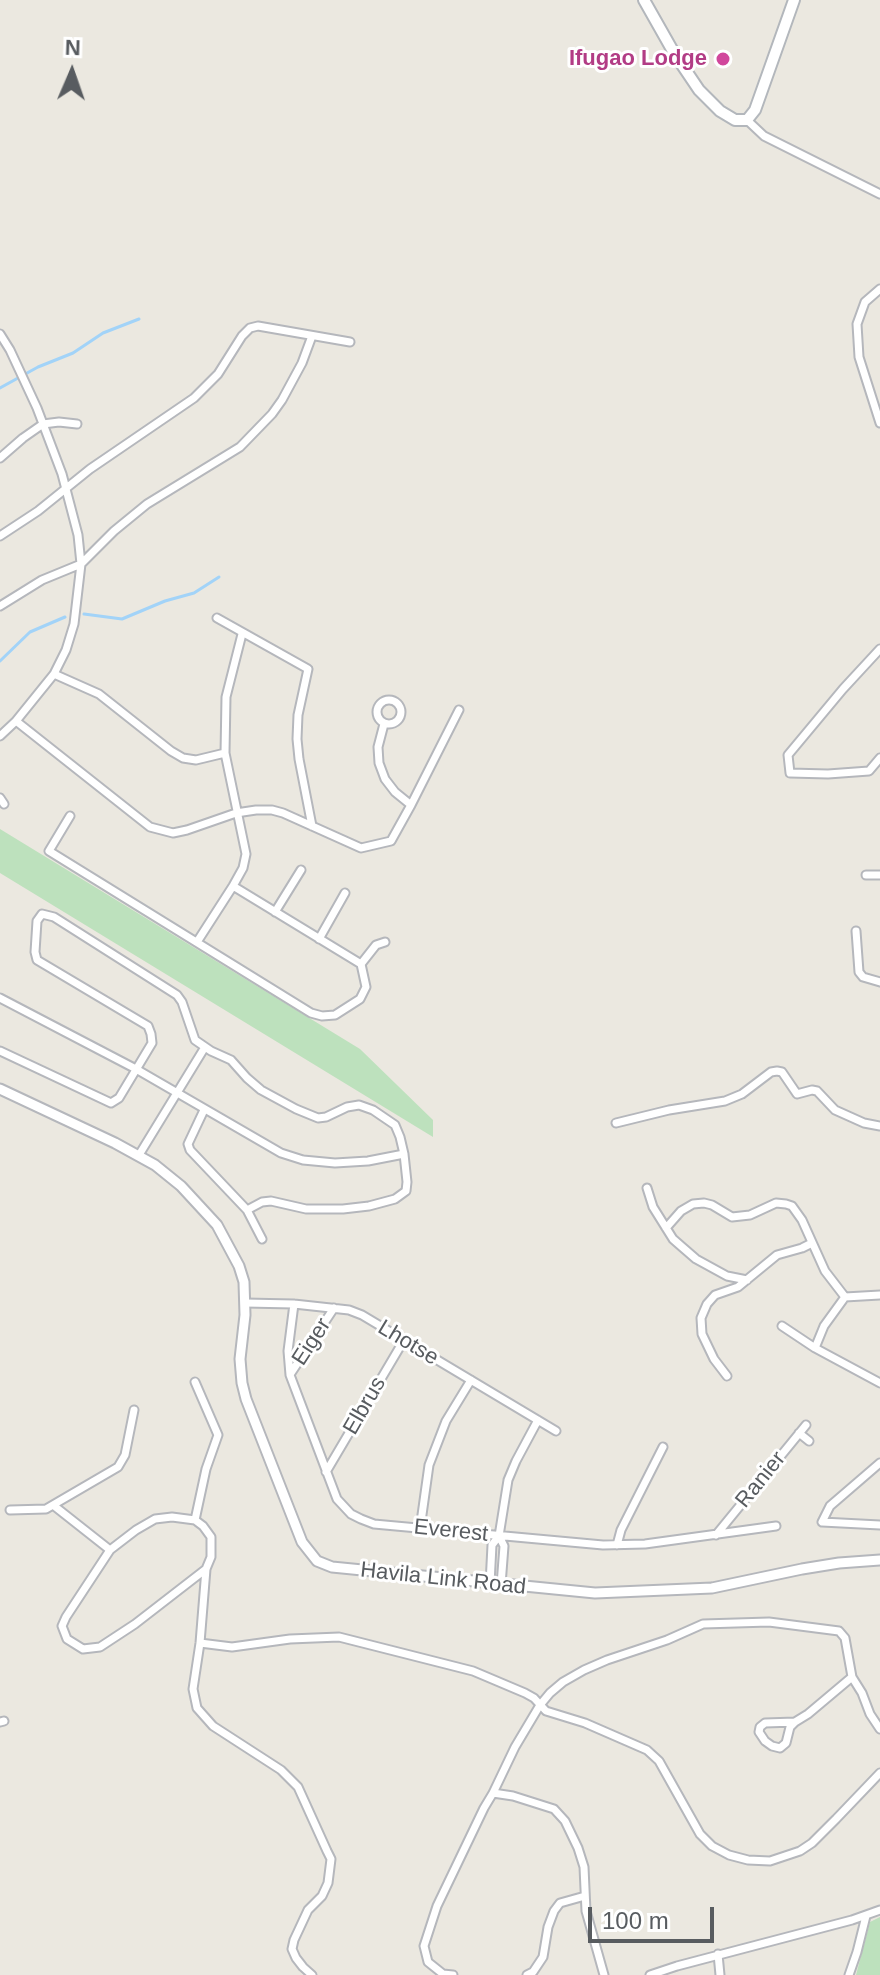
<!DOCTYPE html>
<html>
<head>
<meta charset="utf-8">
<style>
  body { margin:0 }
  #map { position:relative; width:880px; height:1975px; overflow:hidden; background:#ebe8e0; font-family:Helvetica,sans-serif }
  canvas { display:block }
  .north { position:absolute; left:32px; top:32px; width:80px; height:80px; -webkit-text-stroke:6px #fff; paint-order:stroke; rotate:2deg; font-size:22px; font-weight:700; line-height:32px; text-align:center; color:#585c60 }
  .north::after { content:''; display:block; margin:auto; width:28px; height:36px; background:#585c60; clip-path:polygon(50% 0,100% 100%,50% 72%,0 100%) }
  .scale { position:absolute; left:588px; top:1907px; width:126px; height:36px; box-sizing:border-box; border:4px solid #585c60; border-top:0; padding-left:10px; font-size:24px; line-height:28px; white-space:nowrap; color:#585c60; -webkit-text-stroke:6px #fff; paint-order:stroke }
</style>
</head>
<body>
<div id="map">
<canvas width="880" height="1975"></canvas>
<div class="north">N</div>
<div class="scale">100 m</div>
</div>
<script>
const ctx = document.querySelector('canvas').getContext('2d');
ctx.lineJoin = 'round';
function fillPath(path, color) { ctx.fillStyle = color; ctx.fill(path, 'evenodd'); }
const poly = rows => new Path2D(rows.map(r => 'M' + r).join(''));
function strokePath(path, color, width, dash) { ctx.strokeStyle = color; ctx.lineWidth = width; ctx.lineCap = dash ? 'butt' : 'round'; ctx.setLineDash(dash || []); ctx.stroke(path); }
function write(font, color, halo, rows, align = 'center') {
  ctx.font = font + ' Helvetica,sans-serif'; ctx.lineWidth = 6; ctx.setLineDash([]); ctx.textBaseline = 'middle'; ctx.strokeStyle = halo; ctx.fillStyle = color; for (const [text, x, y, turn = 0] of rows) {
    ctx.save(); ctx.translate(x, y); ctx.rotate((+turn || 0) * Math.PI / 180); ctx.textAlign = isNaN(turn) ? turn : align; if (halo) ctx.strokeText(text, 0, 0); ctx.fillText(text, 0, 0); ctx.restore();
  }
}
const green = poly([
  [0,829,360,1049,433,1120,433,1137,0,873],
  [880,1917,880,1975,856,1975,870,1922]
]);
const stream = poly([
  [0,388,38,367,73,353,103,333,139,319],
  [84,614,122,619,165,601,194,593,219,577],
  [0,661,30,632,65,617]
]);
const minor = poly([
  [747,120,764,136,880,194],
  [880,289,865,302,857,324,859,357,880,423],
  [0,334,10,350,37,408,62,474,78,535,81,564,74,624,66,650,54,674,16,721,0,736],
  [0,458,23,438,43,424,59,422,77,424],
  [0,536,38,511,90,469,194,398,218,374,242,336,250,328,258,326,350,342],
  [0,606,42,580,81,564,114,531,147,504,240,447,272,414,282,400,302,363,312,336],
  [217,618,308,669,298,715,297,739,299,759,312,826],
  [880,649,843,689,788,755,790,773,828,774,869,771,880,758],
  [54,674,99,694,171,751,183,758,196,760,225,753],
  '377 712a12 12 0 1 1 24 0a12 12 0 1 1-24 0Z',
  [16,721,150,827,173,833,187,830,236,813,256,810,272,810,283,813,361,848,391,841,411,805,459,710],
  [384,724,378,747,379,763,385,779,395,792,411,805],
  [0,798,4,804],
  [70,816,49,851,311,1013,322,1016,335,1015,360,999,366,987,361,964,233,886],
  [866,875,880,875],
  [275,912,301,870],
  [856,931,859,972,863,977,880,982],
  [319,939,345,893],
  [197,942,233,886,243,868,246,854,225,753,226,697,242,634],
  [361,964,376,945,385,942],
  [0,998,136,1069,281,1153,303,1160,335,1163,368,1161,404,1154],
  [0,1051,111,1103,119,1098,152,1043,151,1034,148,1026,37,960,35,952,37,921,42,914,54,917,177,995,182,1002,195,1040,211,1051,231,1060,247,1078,261,1090,296,1109,318,1118,326,1117,347,1107,359,1105,373,1110,395,1125,400,1137,404,1154,407,1182,406,1191,395,1199,369,1206,343,1209,306,1209,271,1201,262,1202,247,1210],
  [204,1110,188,1144,190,1150,247,1210,262,1239],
  [616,1123,669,1110,725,1101,742,1094,771,1072,777,1071,782,1072,797,1094,812,1090,817,1091,835,1110,864,1123,880,1126],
  [139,1155,205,1047],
  [647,1188,653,1207,673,1239,681,1246,696,1259,727,1276,747,1280],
  [666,1228,681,1211,693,1204,704,1203,712,1205,732,1217,750,1215,776,1203,786,1204,792,1206,802,1220,825,1271,845,1297],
  [245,1303,294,1304,349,1310,362,1315,556,1431],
  [294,1304,288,1351,290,1375,337,1499,351,1514,361,1519,374,1524,603,1545,645,1544,776,1526],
  [782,1326,815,1348,880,1383],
  [815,1348,824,1326,845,1297,880,1295],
  [291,1373,334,1308],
  [727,1376,714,1359,702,1334,701,1318,707,1304,715,1295,738,1287,777,1255,802,1248,812,1243],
  [799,1433,809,1441],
  [880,1463,830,1506,822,1522,880,1525],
  [326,1472,404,1340],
  [53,1505,110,1550],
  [10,1510,46,1509,118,1467,125,1455,134,1410],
  [195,1520,206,1469,218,1435,195,1382],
  [420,1529,429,1465,446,1421,471,1380],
  [716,1535,806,1425],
  [617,1545,621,1530,663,1447],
  [206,1569,135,1624,100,1647,83,1649,67,1639,62,1626,66,1617,110,1550,136,1530,155,1519,172,1517,195,1520,203,1526,211,1537,211,1557,206,1569,200,1643,193,1689,197,1708,213,1726,281,1770,298,1787,327,1851,331,1859,328,1883,322,1896,308,1910,294,1940,292,1949,296,1958,303,1967,312,1975],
  [490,1584,492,1545,499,1536],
  [501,1585,504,1546,499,1536,508,1480,516,1461,538,1420],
  [200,1643,232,1647,290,1639,339,1637,473,1671,525,1693,534,1698,546,1711,585,1723,647,1750,659,1761,700,1834,712,1846,729,1855,748,1860,770,1861,800,1851,812,1843,836,1819,880,1773],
  [0,1722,4,1721],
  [795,1722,790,1727,786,1743,780,1748,772,1746,765,1741,759,1732,760,1727,765,1723,795,1722,808,1714,852,1677],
  [493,1793,513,1796,554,1809,565,1821,578,1848,584,1867,586,1911,604,1975],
  [718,1954,720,1975],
  [453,1975,443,1974,428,1962,424,1946,437,1906,484,1808,493,1793,515,1747,540,1705,550,1693,563,1682,584,1670,607,1660,667,1640,703,1624,769,1622,839,1631,845,1638,852,1677,862,1693,870,1714,880,1729],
  [527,1975,533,1972,543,1957,548,1927,554,1911,560,1903,585,1896],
  [650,1975,677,1966,852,1920,880,1910],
  [849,1975,857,1952,866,1916]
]);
const tertiary = poly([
  [0,1089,115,1143,155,1165,181,1186,217,1225,239,1266,244,1282,245,1315,240,1359,242,1383,246,1399,302,1542,317,1561,332,1567,595,1593,712,1588,802,1569,839,1563,880,1560]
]);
const secondary = poly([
  [644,0,674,53,699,90,720,111,735,120,747,120,755,110,794,0]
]);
const markers = [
  [723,59,8,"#d1479c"]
];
const hotelNames = [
  ["Ifugao Lodge",707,59]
];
const streetNames = [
  ["Eiger",312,1342,-57],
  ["Lhotse",408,1343,31],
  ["Elbrus",365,1406,-60],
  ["Ranier",761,1480,-51],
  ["Everest",451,1531,6],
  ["Havila Link Road",443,1579,6]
];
fillPath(green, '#bde1bd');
strokePath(stream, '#a2d3f8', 3);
strokePath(minor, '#b5b7bc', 11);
strokePath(tertiary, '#b5b7bc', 13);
strokePath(secondary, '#b3b7bc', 14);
strokePath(minor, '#fff', 7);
strokePath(tertiary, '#fff', 9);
strokePath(secondary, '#fff', 10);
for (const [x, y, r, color] of markers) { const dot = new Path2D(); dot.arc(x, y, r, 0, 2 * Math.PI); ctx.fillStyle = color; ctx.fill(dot); strokePath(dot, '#fff', 3); }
write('bold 22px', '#b23c85', '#fff', hotelNames, 'right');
write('22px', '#585c60', '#fff', streetNames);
</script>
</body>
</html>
